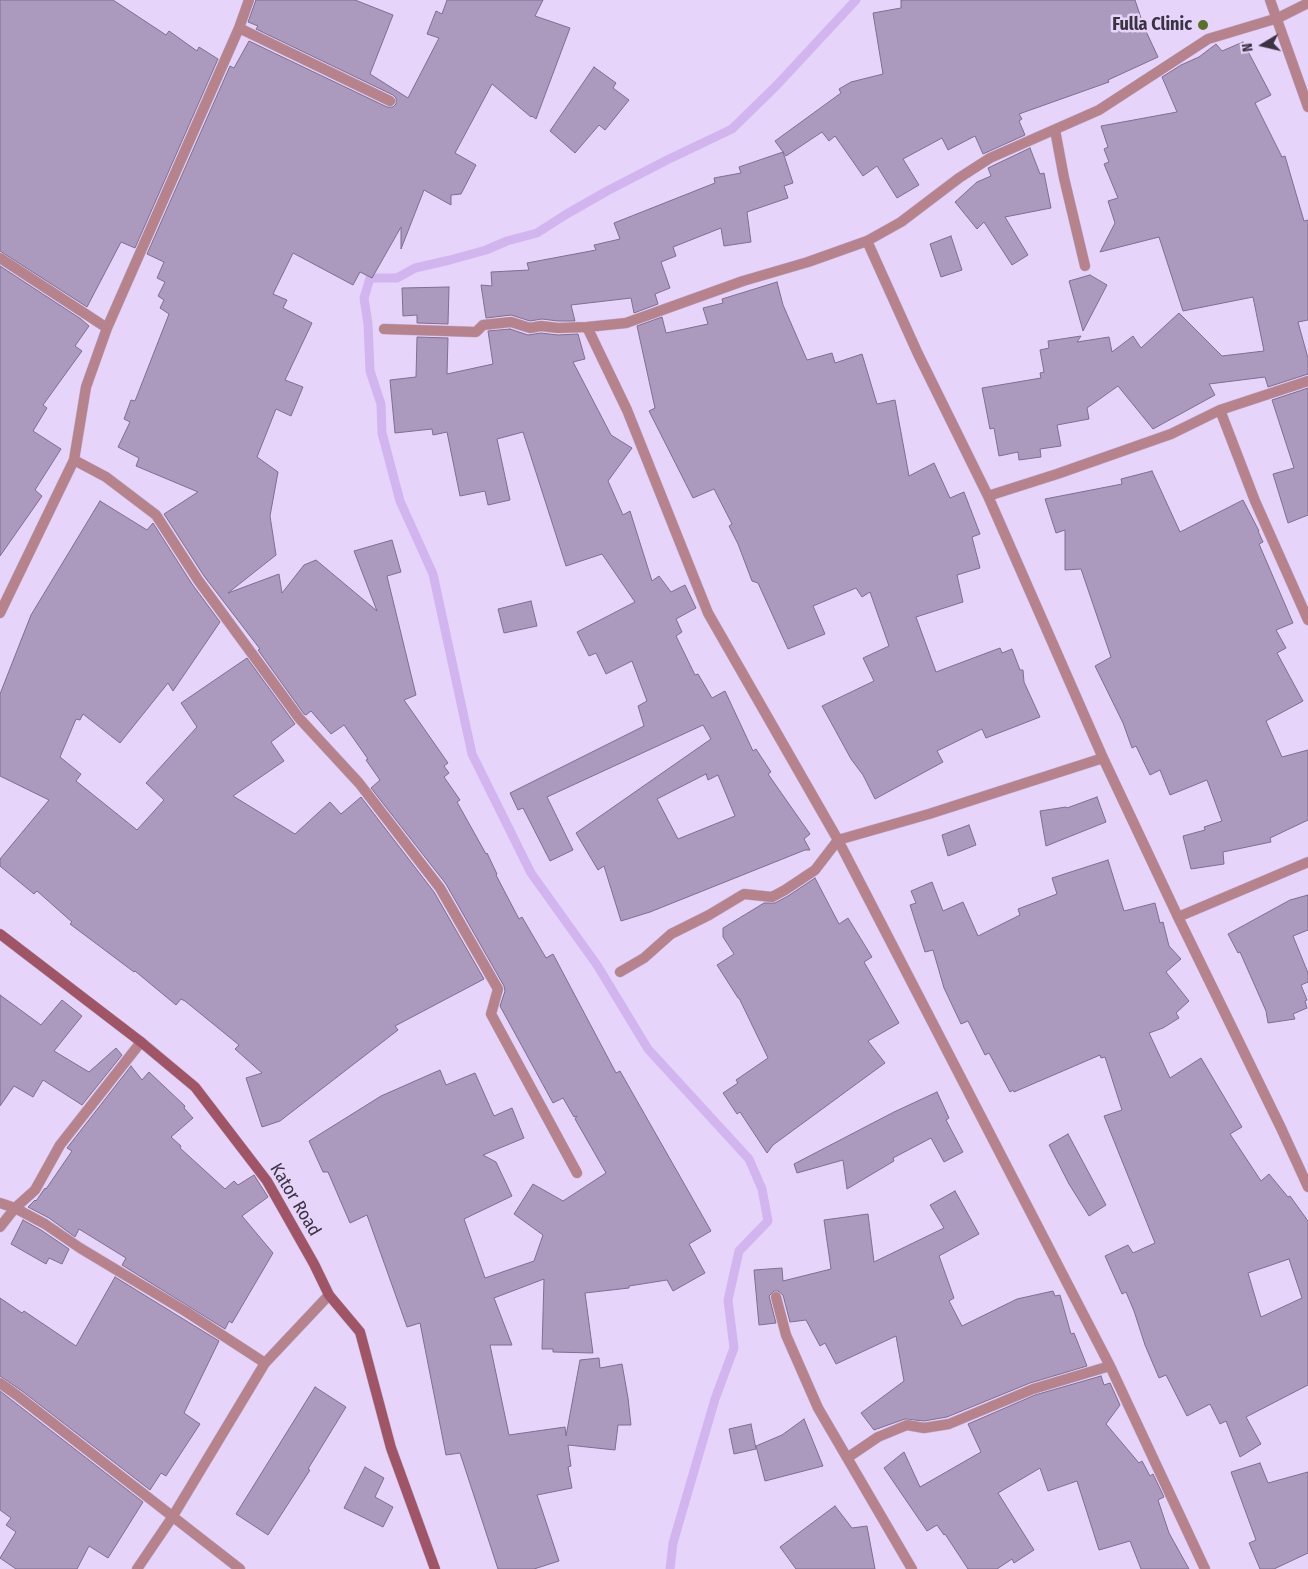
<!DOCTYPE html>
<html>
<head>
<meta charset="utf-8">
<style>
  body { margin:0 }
  #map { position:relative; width:1308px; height:1569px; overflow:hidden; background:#e7d4fb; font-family:"Fira Sans Condensed",sans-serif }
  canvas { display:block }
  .north { position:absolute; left:1238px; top:20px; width:50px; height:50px; -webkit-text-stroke:4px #e7d4fb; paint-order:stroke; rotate:261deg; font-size:14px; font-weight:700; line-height:20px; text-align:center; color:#3a3342 }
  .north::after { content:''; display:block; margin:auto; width:18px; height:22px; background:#3a3342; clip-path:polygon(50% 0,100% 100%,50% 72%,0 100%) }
</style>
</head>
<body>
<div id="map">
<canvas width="1308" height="1569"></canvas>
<div class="north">N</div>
</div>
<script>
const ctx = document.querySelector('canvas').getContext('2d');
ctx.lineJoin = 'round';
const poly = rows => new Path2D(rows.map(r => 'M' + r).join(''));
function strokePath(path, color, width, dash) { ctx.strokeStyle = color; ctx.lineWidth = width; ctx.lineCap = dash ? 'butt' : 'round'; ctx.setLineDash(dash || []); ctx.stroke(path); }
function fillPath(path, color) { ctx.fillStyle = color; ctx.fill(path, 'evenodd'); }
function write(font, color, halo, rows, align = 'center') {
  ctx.font = font + ' "Fira Sans Condensed",sans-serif'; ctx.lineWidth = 5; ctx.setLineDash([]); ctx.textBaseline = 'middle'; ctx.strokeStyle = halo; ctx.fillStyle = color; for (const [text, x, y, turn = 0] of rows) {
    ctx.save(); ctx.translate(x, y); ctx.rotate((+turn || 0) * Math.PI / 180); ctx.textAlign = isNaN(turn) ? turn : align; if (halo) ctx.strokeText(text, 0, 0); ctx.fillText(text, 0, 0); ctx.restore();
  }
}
const stream = poly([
  [670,1569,673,1543,715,1399,734,1348,728,1300,739,1251,768,1221,762,1189,749,1159,648,1049,597,965,531,873,472,754,433,574,400,501,382,433,381,404,370,371,368,324,364,298,370,278,397,278,415,268,450,260,486,250,507,241,537,233,565,215,607,191,667,160,732,129,777,85,856,0]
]);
const building = poly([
  [0,0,113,0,166,35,169,31,197,51,199,47,218,59,135,248,121,242,87,307,0,251,0,0],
  [256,0,355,0,393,15,370,74,408,98,439,38,427,34,436,11,442,14,447,0,543,0,535,16,570,28,536,119,532,116,531,117,492,84,455,153,476,165,461,194,451,195,451,205,424,190,401,249,401,227,372,278,360,272,353,285,293,253,273,294,287,300,283,308,312,323,285,380,303,387,291,416,276,409,257,457,278,472,270,516,276,555,228,593,279,574,282,593,304,565,316,560,377,611,354,551,392,540,401,572,387,576,416,695,404,700,448,763,444,766,449,773,444,777,460,800,457,802,486,854,487,853,497,874,496,875,519,919,522,917,546,958,553,954,616,1073,620,1071,711,1231,689,1244,705,1273,673,1291,667,1280,629,1286,629,1288,585,1293,593,1353,553,1352,553,1349,542,1349,544,1279,494,1298,512,1345,490,1345,509,1435,565,1427,566,1436,580,1360,599,1358,600,1368,622,1364,628,1398,631,1425,618,1425,615,1450,568,1445,571,1466,568,1467,572,1488,537,1495,559,1561,534,1569,498,1569,460,1453,446,1455,420,1323,407,1327,367,1215,350,1223,328,1172,323,1172,309,1141,381,1096,440,1070,446,1085,475,1073,494,1116,512,1108,524,1138,483,1155,496,1162,512,1196,464,1219,485,1278,534,1261,543,1235,514,1214,533,1184,563,1201,606,1173,575,1119,577,1116,574,1117,563,1098,553,1103,500,1006,505,991,504,986,446,884,371,788,380,780,366,760,368,759,344,725,331,734,311,711,306,715,304,714,258,650,260,649,204,576,164,514,198,492,136,466,139,458,118,447,130,422,124,419,131,400,135,401,169,314,160,308,164,300,158,296,165,282,157,278,164,262,147,254,230,66,234,68,249,41,387,107,393,107,396,104,396,98,393,95,256,29,258,26,248,22,256,0],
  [901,0,1135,0,1144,27,1158,57,1108,80,1109,82,1019,114,1022,119,1019,121,1025,135,983,154,975,136,948,150,942,138,903,159,919,185,897,198,877,166,863,176,835,136,829,141,822,132,786,156,775,141,841,93,839,89,851,82,883,74,873,13,901,8,901,0],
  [1243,42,1271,95,1255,103,1282,157,1285,156,1304,221,1308,220,1308,320,1298,322,1308,358,1308,374,1268,387,1265,377,1209,384,1215,395,1153,429,1118,386,1087,408,1089,419,1057,425,1061,446,1040,449,1041,457,1019,460,1018,452,999,456,994,428,990,429,982,388,1041,378,1040,373,1044,372,1040,350,1049,348,1048,341,1081,336,1077,342,1109,337,1112,352,1133,336,1141,348,1179,313,1222,356,1264,351,1253,297,1183,311,1159,237,1100,252,1115,223,1108,201,1118,198,1104,164,1109,162,1104,149,1108,147,1101,126,1177,112,1162,77,1181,65,1199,57,1216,44,1222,51,1243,42],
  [594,67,616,83,613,88,629,100,605,130,599,125,575,153,550,131,594,67],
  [1030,148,1040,174,1044,173,1051,208,1005,217,1028,255,1012,265,984,222,977,229,955,202,977,182,991,176,988,168,1030,148],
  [783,152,793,183,784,186,788,198,747,212,751,242,724,246,721,228,673,247,676,256,661,262,670,288,655,294,658,304,634,313,631,298,571,305,575,321,558,321,542,319,530,321,511,315,486,318,481,285,492,286,491,272,529,270,527,263,596,250,594,245,620,239,614,223,715,183,714,178,741,173,739,167,783,152],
  [951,236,962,270,941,277,930,244,951,236],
  [0,266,81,319,89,326,75,346,82,351,43,405,47,408,33,431,61,449,35,490,42,496,0,556,0,266],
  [1090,275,1107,285,1083,331,1069,281,1090,275],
  [777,282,783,305,807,360,832,353,835,363,862,354,877,404,895,400,909,476,934,463,950,498,964,492,980,534,972,537,980,568,957,575,963,602,916,617,936,672,1000,648,1002,653,1012,649,1020,670,1023,670,1024,682,1040,717,986,738,982,729,937,751,943,762,875,799,863,775,851,759,822,706,874,681,863,658,889,646,870,592,862,597,856,588,813,606,825,634,788,649,758,583,752,581,738,544,729,526,732,524,714,489,693,498,649,411,655,408,637,326,662,317,666,333,708,324,703,308,723,303,722,299,777,282],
  [449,287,448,324,417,323,417,315,403,316,402,288,449,287],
  [510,329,528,335,541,333,558,335,578,334,585,359,573,362,611,435,632,448,608,481,623,515,630,511,652,581,659,576,671,592,685,585,696,608,676,619,682,632,676,636,695,675,698,674,712,698,725,691,753,751,756,749,771,772,768,774,810,834,804,839,810,850,805,850,650,912,621,921,604,866,598,870,576,833,711,739,703,725,547,797,573,850,550,861,523,808,518,810,510,793,644,726,638,706,647,701,632,661,606,674,596,653,589,656,577,632,635,602,602,554,566,566,523,432,497,439,510,500,488,505,485,491,460,496,447,432,433,435,432,429,395,433,390,380,416,377,417,337,448,338,447,374,493,364,488,331,510,329],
  [706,774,708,780,718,775,735,816,678,839,657,799,706,774],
  [1308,388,1308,515,1288,523,1273,474,1294,468,1272,400,1308,388],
  [1152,471,1180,532,1243,500,1259,531,1258,531,1263,542,1259,544,1293,623,1276,630,1286,648,1277,653,1303,701,1266,721,1282,757,1308,750,1308,820,1270,838,1271,842,1223,852,1224,864,1191,869,1183,836,1205,830,1204,827,1222,821,1207,780,1170,795,1160,770,1150,775,1136,746,1132,748,1123,723,1095,666,1111,657,1081,569,1065,570,1065,530,1056,533,1045,499,1122,484,1121,479,1152,471],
  [100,501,147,530,153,523,192,584,220,622,173,691,168,683,120,743,83,714,80,720,76,719,60,757,81,774,76,781,137,830,164,800,146,783,197,727,181,703,247,658,295,724,271,742,284,761,233,796,295,834,330,802,341,814,361,797,434,892,484,979,395,1026,398,1030,280,1121,262,1127,246,1078,262,1073,235,1049,239,1045,185,1001,181,999,176,1005,135,971,134,972,70,924,72,922,37,891,34,894,0,866,0,859,49,800,0,776,0,694,31,615,100,501],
  [531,601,537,626,504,633,498,609,531,601],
  [1097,797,1106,822,1046,846,1040,811,1066,807,1067,808,1097,797],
  [969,825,976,845,948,856,942,835,969,825],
  [1108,860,1124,911,1155,903,1160,923,1163,922,1169,946,1181,959,1166,972,1189,1001,1176,1013,1179,1018,1163,1028,1149,1033,1170,1078,1201,1058,1242,1127,1230,1134,1261,1181,1269,1174,1288,1197,1290,1196,1308,1221,1308,1385,1246,1417,1261,1444,1240,1457,1226,1421,1220,1424,1210,1404,1187,1416,1166,1375,1159,1378,1145,1345,1134,1311,1126,1292,1122,1294,1105,1256,1128,1245,1133,1253,1155,1243,1104,1116,1122,1110,1105,1057,1101,1058,1100,1055,1014,1092,1013,1090,1010,1092,989,1053,985,1055,968,1021,961,1024,944,988,933,950,925,952,910,905,916,903,911,891,932,882,943,911,963,902,978,936,1020,915,1018,909,1057,894,1052,878,1108,860],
  [1289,1259,1302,1298,1261,1317,1248,1273,1289,1259],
  [815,878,839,924,848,918,872,957,864,962,899,1023,868,1041,885,1063,773,1145,767,1153,740,1112,737,1114,723,1093,738,1083,736,1080,768,1058,739,998,738,998,717,965,734,954,723,937,723,928,764,903,775,903,788,896,815,878],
  [1308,895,1308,930,1293,936,1308,973,1308,982,1301,985,1307,1000,1305,1001,1307,1008,1293,1014,1295,1019,1268,1023,1266,1011,1240,952,1238,953,1228,934,1290,900,1308,895],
  [0,995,41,1025,62,1000,82,1016,54,1051,89,1072,116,1048,122,1055,82,1105,43,1080,33,1097,14,1086,0,1106,0,995],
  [131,1066,142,1080,149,1072,185,1106,184,1108,193,1118,171,1137,181,1146,180,1148,225,1189,234,1181,238,1185,254,1175,268,1197,242,1216,273,1253,232,1323,229,1321,225,1329,122,1265,126,1258,79,1229,75,1237,49,1218,28,1207,35,1200,36,1201,45,1188,46,1189,72,1151,67,1148,131,1066],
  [937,1092,949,1118,946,1120,963,1152,944,1162,931,1138,893,1158,894,1161,847,1189,843,1160,797,1173,794,1164,894,1112,937,1092],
  [1068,1134,1106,1205,1089,1216,1069,1184,1049,1145,1068,1134],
  [955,1191,979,1234,939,1256,954,1298,949,1301,962,1326,1017,1299,1053,1291,1055,1296,1060,1295,1071,1334,1074,1333,1087,1366,1030,1383,947,1417,924,1421,905,1419,874,1430,861,1413,904,1381,896,1336,836,1364,825,1343,820,1346,806,1320,790,1322,783,1295,778,1291,774,1291,769,1296,776,1323,759,1325,754,1270,782,1268,783,1281,831,1269,824,1220,868,1214,874,1262,944,1228,930,1205,955,1191],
  [23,1220,41,1230,69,1249,62,1264,49,1258,46,1264,11,1244,23,1220],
  [115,1277,219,1341,184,1413,200,1424,166,1476,161,1473,150,1490,22,1391,0,1376,0,1298,22,1313,24,1311,76,1346,115,1277],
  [1101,1376,1104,1385,1110,1383,1120,1405,1106,1424,1139,1463,1142,1461,1150,1476,1153,1474,1164,1497,1158,1500,1169,1533,1189,1569,1141,1569,1130,1541,1099,1550,1077,1481,1048,1491,1040,1468,998,1493,1034,1550,1014,1563,1012,1559,997,1569,968,1569,945,1534,944,1535,937,1525,927,1531,884,1468,904,1452,920,1487,981,1452,968,1424,1035,1395,1101,1376],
  [315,1387,346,1407,308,1469,310,1470,268,1535,236,1514,315,1387],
  [0,1391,143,1502,108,1558,89,1546,77,1569,16,1569,0,1558,16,1532,6,1525,11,1518,0,1510,0,1391],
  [804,1419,823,1466,765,1481,756,1446,782,1435,804,1419],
  [751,1424,756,1449,734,1454,729,1429,751,1424],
  [1260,1463,1268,1483,1308,1472,1308,1553,1274,1569,1260,1569,1249,1543,1256,1540,1231,1472,1260,1463],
  [365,1467,384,1478,375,1497,393,1507,383,1527,344,1508,365,1467],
  [835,1506,852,1528,867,1526,875,1569,796,1569,780,1547,835,1506]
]);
const minor = poly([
  [1270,0,1308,107],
  [239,28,390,101],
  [1055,130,1064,178,1085,266],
  [867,241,918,354,988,496,1103,758,1178,917,1281,1128,1308,1187],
  [0,258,107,328],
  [587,327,627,410,708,613,838,840,1110,1366,1205,1569],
  [384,329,476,332,483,325,511,322,530,328,541,326,558,328,587,327,626,323,743,281,808,262,867,241,901,222,959,178,990,158,1099,110,1208,39,1278,18,1308,3],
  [1220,410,1255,501,1308,620],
  [74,460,106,477,156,515,198,580,299,718,359,783,440,888,498,989,491,1014,577,1173],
  [988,496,1057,474,1171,434,1220,410,1308,381],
  [0,613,74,460,86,387,107,328,239,28,249,0],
  [1178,917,1308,862],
  [620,972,644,958,671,934,709,915,744,894,772,897,785,890,815,870,838,840,929,814,1103,758],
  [0,1203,15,1208,45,1224,80,1248,185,1311,265,1363],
  [0,1227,15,1208,35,1190,60,1145,141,1042],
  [776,1297,786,1335,818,1408,912,1569],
  [0,1383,18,1396,240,1569],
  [847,1458,878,1437,907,1425,924,1428,949,1424,1033,1389,1110,1366],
  [137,1569,173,1516,265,1363,329,1295]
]);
const secondary = poly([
  [0,934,141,1042,195,1087,267,1181,314,1264,329,1295,360,1332,391,1448,435,1569]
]);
const markers = [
  [1203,25,6,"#587328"]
];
const poiNames = [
  ["Fulla Clinic",1192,25]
];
const streetNames = [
  ["Kator Road",295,1200,59]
];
strokePath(stream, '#d2b5ef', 9);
fillPath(building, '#ab99be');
strokePath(building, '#7f6e91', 1);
strokePath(minor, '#c4b4d6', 11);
strokePath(secondary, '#c4b4d6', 11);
strokePath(minor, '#b6828c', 10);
strokePath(secondary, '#9f5565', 10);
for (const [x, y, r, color] of markers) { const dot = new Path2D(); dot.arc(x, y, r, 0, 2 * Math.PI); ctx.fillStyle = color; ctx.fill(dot); strokePath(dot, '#e7d4fb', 2); }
write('bold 18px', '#3a3342', '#e7d4fb', poiNames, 'right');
write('18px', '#3a3342', '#e7d4fb', streetNames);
</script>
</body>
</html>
